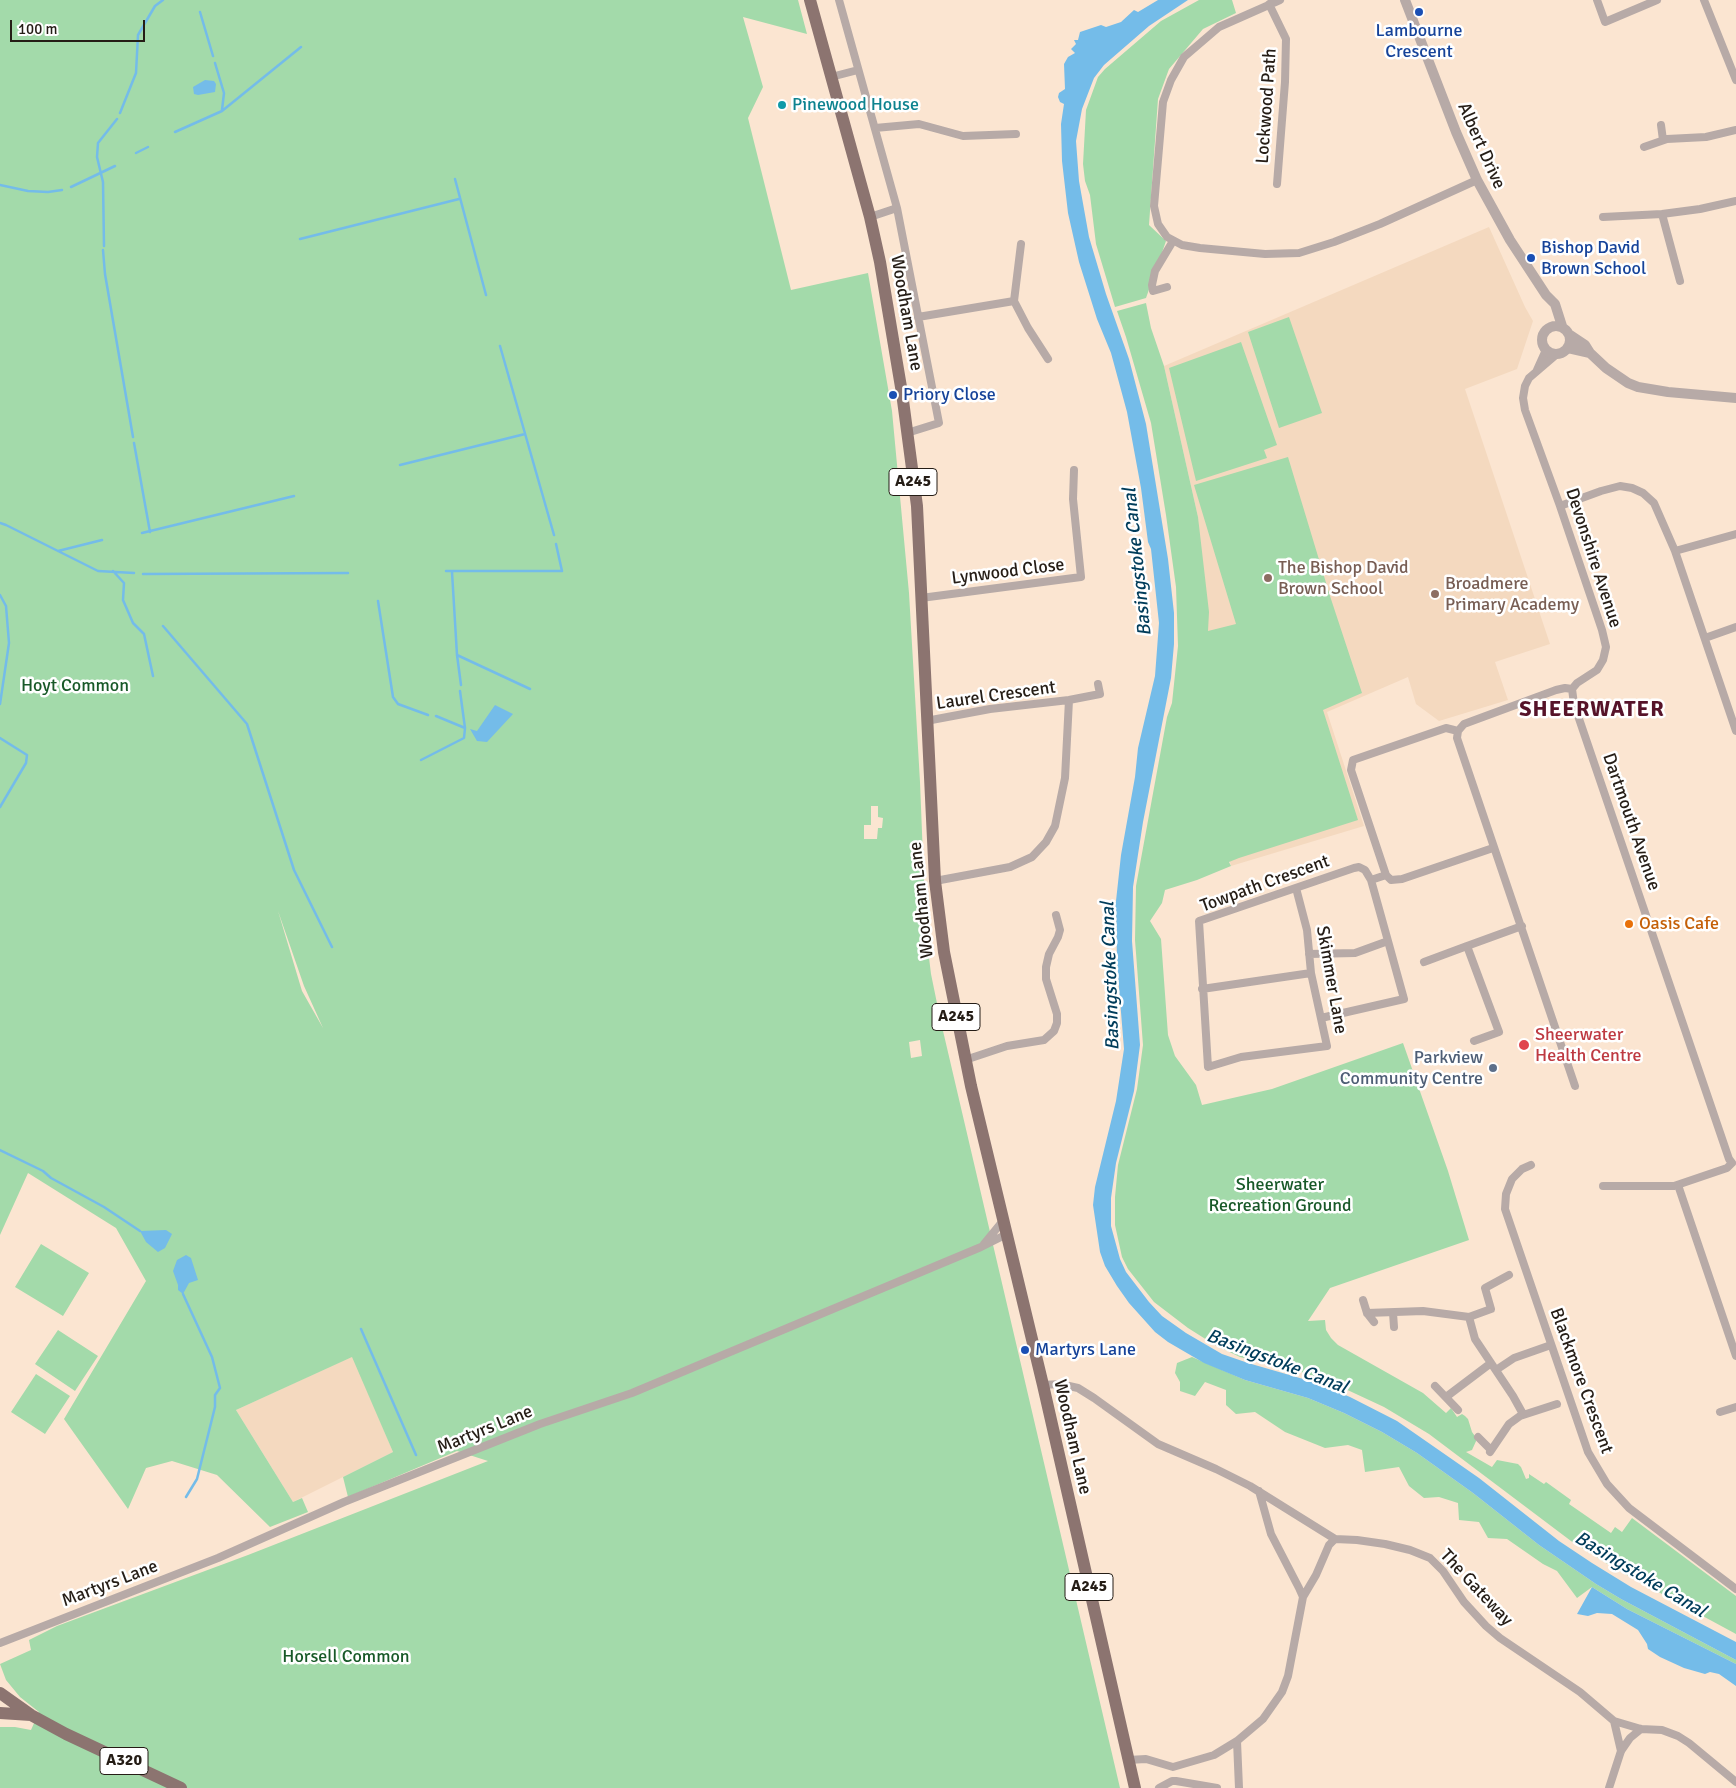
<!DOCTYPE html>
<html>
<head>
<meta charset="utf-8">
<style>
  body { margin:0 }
  #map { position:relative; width:1736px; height:1788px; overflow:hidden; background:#fbe5d1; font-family:Signika,sans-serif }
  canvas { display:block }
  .scale { position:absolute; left:10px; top:20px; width:135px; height:22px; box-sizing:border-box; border:2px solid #251d16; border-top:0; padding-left:6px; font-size:15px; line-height:18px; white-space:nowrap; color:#251d16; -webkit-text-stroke:4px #fff; paint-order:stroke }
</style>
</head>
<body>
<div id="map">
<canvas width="1736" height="1788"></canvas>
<div class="scale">100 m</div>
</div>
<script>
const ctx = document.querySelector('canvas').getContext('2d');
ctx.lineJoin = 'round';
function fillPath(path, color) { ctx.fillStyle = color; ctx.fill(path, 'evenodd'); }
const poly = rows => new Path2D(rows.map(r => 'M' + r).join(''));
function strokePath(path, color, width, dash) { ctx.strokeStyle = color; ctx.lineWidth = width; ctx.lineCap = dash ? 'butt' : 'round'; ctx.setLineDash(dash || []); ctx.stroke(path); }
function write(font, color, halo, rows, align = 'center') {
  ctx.font = font + ' Signika,sans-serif'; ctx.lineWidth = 5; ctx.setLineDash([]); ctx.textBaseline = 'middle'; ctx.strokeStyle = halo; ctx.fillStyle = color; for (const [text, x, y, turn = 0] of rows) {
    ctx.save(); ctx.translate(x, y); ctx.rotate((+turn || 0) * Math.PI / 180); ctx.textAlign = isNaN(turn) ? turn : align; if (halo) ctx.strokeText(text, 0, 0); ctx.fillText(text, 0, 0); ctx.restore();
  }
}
const built = poly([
  [1489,227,1525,307,1533,321,1517,369,1465,389,1550,644,1495,662,1508,700,1439,721,1416,704,1408,677,1327,712,1364,826,1231,866,1213,792,1198,517,1164,366],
  [353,1356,393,1452,293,1502,236,1410]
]);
const green = poly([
  [0,0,798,0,807,34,743,17,763,87,748,118,791,290,868,273,892,411,909,593,920,782,926,933,931,974,940,1018,1120,1788,0,1788,0,1727,15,1727,31,1730,39,1712,20,1697,6,1680,0,1664,31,1650,29,1640,57,1626,248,1555,488,1461,457,1451,348,1497,343,1477,393,1452,352,1357,236,1410,293,1502,302,1498,308,1512,270,1527,217,1475,172,1461,146,1468,128,1509,64,1419,146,1281,116,1228,28,1173,0,1235],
  [871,806,878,806,878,817,883,818,882,828,878,828,877,839,864,839,864,825,871,825],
  [278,911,304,986,323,1028,302,991],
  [920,1040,922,1056,911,1058,909,1042],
  [1199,0,1232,0,1236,13,1203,29,1169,69,1158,99,1149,225,1166,241,1146,298,1115,307,1096,244,1090,195,1085,181,1083,164,1086,110,1098,77,1105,69,1161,21],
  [1146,303,1151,328,1164,366,1198,517,1209,612,1208,631,1236,624,1194,485,1288,457,1330,596,1362,693,1323,710,1358,820,1239,858,1229,862,1231,866,1197,880,1165,890,1162,903,1150,921,1161,939,1168,1035,1175,1056,1196,1085,1202,1105,1272,1089,1403,1043,1448,1171,1469,1240,1330,1288,1308,1321,1325,1320,1326,1330,1331,1338,1338,1345,1423,1393,1446,1413,1451,1408,1457,1417,1462,1414,1465,1416,1468,1419,1472,1432,1477,1439,1472,1450,1466,1452,1492,1467,1497,1460,1518,1464,1521,1467,1526,1479,1529,1478,1529,1474,1544,1484,1546,1482,1571,1500,1569,1504,1611,1533,1615,1527,1622,1532,1632,1518,1736,1596,1736,1634,1614,1568,1571,1541,1429,1434,1384,1407,1326,1380,1301,1372,1240,1357,1215,1345,1188,1328,1154,1302,1128,1269,1122,1257,1115,1225,1115,1197,1118,1165,1137,1089,1143,1045,1135,940,1136,886,1167,717,1172,703,1178,646,1176,587,1166,515,1151,423,1126,337,1117,311],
  [1289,317,1322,413,1279,428,1248,332],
  [1241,342,1277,445,1264,450,1267,458,1196,481,1169,368],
  [41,1244,89,1273,63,1316,15,1287],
  [58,1330,98,1356,75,1391,35,1364],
  [1192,1357,1245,1380,1308,1398,1344,1413,1382,1432,1417,1453,1473,1493,1539,1545,1596,1584,1621,1599,1736,1660,1736,1664,1627,1609,1592,1587,1577,1598,1557,1571,1543,1564,1507,1539,1488,1538,1479,1522,1459,1520,1458,1503,1439,1497,1424,1498,1409,1486,1399,1467,1365,1472,1362,1450,1348,1445,1325,1448,1285,1432,1255,1412,1236,1414,1226,1405,1226,1390,1205,1382,1195,1396,1180,1391,1180,1382,1175,1373,1177,1363],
  [36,1374,70,1396,45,1434,11,1412]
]);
const water = poly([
  [1158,0,1188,0,1149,26,1104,65,1094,78,1082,109,1076,141,1079,181,1089,237,1106,294,1129,359,1146,424,1168,559,1174,613,1174,644,1171,678,1143,822,1133,887,1132,941,1140,1045,1134,1091,1116,1163,1111,1198,1111,1226,1120,1259,1126,1272,1149,1302,1162,1316,1186,1333,1222,1354,1248,1363,1317,1383,1350,1397,1397,1421,1479,1478,1559,1541,1592,1563,1631,1587,1736,1642,1736,1660,1621,1599,1596,1584,1539,1545,1473,1493,1417,1453,1382,1432,1344,1413,1308,1398,1245,1380,1204,1363,1168,1342,1155,1332,1129,1303,1117,1286,1105,1266,1100,1252,1093,1205,1095,1187,1116,1101,1124,1049,1117,963,1116,907,1109,908,1108,906,1115,904,1116,901,1121,855,1135,777,1138,748,1155,676,1159,623,1151,549,1148,542,1141,488,1127,412,1111,353,1097,319,1079,262,1068,213,1062,161,1061,124,1064,104,1060,102,1058,97,1059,93,1065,89,1064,64,1068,57,1075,53,1071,49,1076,44,1074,40,1078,40,1080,32,1101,25,1106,27,1121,22,1134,10,1138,12],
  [205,80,214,81,216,84,215,92,198,95,194,94,193,87],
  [495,705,513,714,487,742,477,741,470,729,477,731],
  [166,1230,172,1234,165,1248,158,1252,146,1242,140,1231],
  [186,1255,191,1258,198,1280,189,1283,183,1294,178,1290,178,1285,173,1271,177,1260],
  [1592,1587,1627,1609,1736,1664,1736,1686,1719,1674,1710,1672,1705,1674,1684,1668,1660,1657,1648,1649,1647,1644,1638,1630,1612,1614,1597,1613,1588,1616,1577,1614]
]);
const stream = poly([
  [200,12,213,56],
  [215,63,224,93,222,110],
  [120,113,136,73,138,35,155,6,163,0],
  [175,132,222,111,301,47],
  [136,153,148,147],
  [455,179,486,295],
  [0,185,28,191,48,192,62,190],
  [71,187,115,166],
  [300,239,459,199],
  [104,246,103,182,97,157,98,143,117,119],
  [103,250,105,274,133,437],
  [500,346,554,535],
  [134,443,150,532],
  [400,465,525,434],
  [0,523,6,525,98,571,134,573],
  [142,533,294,496],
  [556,544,562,571],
  [58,551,102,540],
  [113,571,124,583,123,600,133,623,144,634,153,676],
  [446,571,561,571],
  [452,572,457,655,461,685],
  [143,574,348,573],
  [0,595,6,606,9,643,0,704],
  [378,601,393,697,398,704,428,715],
  [163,626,247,724,294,870,332,947],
  [457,655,530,689],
  [436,716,465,728],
  [0,738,27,755,26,763,0,807],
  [421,760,464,738,465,728,460,691],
  [0,1150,43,1171,51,1178,104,1207,140,1231],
  [183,1294,212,1357,220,1388,215,1395,215,1407,197,1479,186,1497],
  [361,1329,416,1455]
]);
const minor = poly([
  [839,0,897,208,939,423,907,433],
  [1280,0,1219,27,1184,57,1171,80,1163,102,1154,206,1158,224,1167,237,1182,245,1200,248,1265,254,1299,253,1334,242,1380,224,1477,180],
  [1597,0,1605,22,1657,0],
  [1704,0,1736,80],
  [1269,4,1286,39,1285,82,1277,184],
  [831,77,858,70],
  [1661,125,1663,140],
  [875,128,919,124,963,136,1016,134],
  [1644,147,1667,139,1706,137,1736,130],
  [1662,214,1680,281],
  [870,217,897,208],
  [1603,217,1662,214,1700,209,1736,201],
  [1021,244,1014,301,1028,328,1048,359],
  [1167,287,1153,291,1152,285,1155,271,1173,241],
  [918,317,1014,301],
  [1557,354,1529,378,1525,386,1523,398,1525,410,1560,506,1602,630,1606,647,1603,660,1597,670,1577,683,1572,689],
  [1537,370,1546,350],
  [1560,506,1601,491,1620,486,1632,488,1643,493,1654,503,1675,551,1736,731],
  [1675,551,1736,534],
  [921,598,1081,577,1073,499,1074,470],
  [1705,638,1736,627],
  [1572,689,1574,704,1729,1159,1732,1163],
  [1572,689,1565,688,1556,690,1464,724,1458,731,1457,738,1575,1086],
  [926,721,990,709,1069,700,1100,694,1098,684],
  [1458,731,1446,728,1353,760,1351,770,1386,875,1391,880,1402,879,1493,848],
  [935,881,1010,867,1032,857,1046,842,1055,826,1065,778,1069,700],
  [1296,888,1307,930,1311,973,1327,1046,1241,1057,1208,1067,1199,921,1354,868,1359,867,1365,870,1371,880,1386,875],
  [1467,946,1522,926],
  [1309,954,1355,953,1388,941,1371,880],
  [1424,962,1467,946,1499,1032,1474,1041],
  [1202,989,1311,973],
  [1321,1018,1404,999,1388,941],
  [965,1060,1007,1046,1044,1040,1054,1031,1057,1023,1057,1014,1046,979,1046,967,1049,954,1058,937,1060,930,1056,915],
  [1531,1165,1522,1169,1512,1179,1506,1194,1505,1209,1588,1452,1607,1484,1629,1508,1736,1589],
  [1678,1185,1736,1356],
  [1603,1186,1674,1186,1727,1168,1732,1163],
  [984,1244,1002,1222],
  [1363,1300,1367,1313,1374,1322],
  [1367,1313,1423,1311,1469,1317,1491,1309,1485,1288,1509,1275],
  [1393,1313,1394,1327],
  [1469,1317,1475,1339,1513,1396,1523,1414],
  [1496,1370,1514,1358,1551,1345],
  [1043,1385,1060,1384,1078,1388,1094,1398,1158,1444,1216,1469,1250,1486,1335,1539,1357,1540,1385,1544,1410,1550,1430,1558,1443,1571,1464,1602,1486,1626,1500,1638,1580,1692,1614,1721,1641,1729,1662,1730,1678,1736,1689,1743,1736,1782],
  [1435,1386,1458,1410],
  [1446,1397,1491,1363],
  [1720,1412,1736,1407],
  [1478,1437,1491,1450],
  [1490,1452,1509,1424,1520,1416,1557,1404],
  [1303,1597,1316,1575,1329,1545,1335,1539],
  [0,1643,218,1558,344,1502,540,1424,632,1393,981,1247,1005,1235],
  [1614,1721,1621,1751],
  [1128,1760,1146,1759,1173,1767,1214,1755,1237,1741],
  [1159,1788,1172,1781,1176,1781,1217,1788],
  [1239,1788,1237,1741,1263,1719,1282,1692,1288,1676,1303,1597,1299,1588,1271,1534,1259,1491],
  [1609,1788,1621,1751,1630,1738,1641,1729]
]);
const tertiary = poly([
  [1405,0,1456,132,1477,180,1510,240,1546,295,1555,304,1562,326],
  '1542 340a14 14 0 1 1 28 0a14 14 0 1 1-28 0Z',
  [1570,335,1585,345,1590,353,1606,368,1628,383,1638,387,1668,392,1736,398],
  [1568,348,1590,353]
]);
const primary = poly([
  [810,0,870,217,880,262,902,393,917,506,935,881,944,952,971,1086,1043,1385,1135,1788],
  [0,1693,31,1715,66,1734,181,1788],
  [0,1713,31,1715]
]);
const markers = [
  [1419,12,5,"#1a4fb4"],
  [782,105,5,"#0f9aa8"],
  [1531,258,5,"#1a4fb4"],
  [893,395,5,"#1a4fb4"],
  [1268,578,5,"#8d6e63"],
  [1435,594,5,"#8d6e63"],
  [1629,924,5,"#e8710a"],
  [1524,1045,6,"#e0444e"],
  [1493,1068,5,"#5c6f8a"],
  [1025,1350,5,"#1a4fb4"]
];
const shields = [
  [913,482,48],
  [956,1017,48],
  [1089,1587,48],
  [124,1761,48]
];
const shieldNames = [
  ["A245",913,482],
  ["A245",956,1017],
  ["A245",1089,1587],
  ["A320",124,1761]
];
const transitNames = [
  ["Lambourne",1419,31,"center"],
  ["Crescent",1419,52,"center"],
  ["Bishop David",1541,248],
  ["Brown School",1541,269],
  ["Priory Close",903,395],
  ["Martyrs Lane",1035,1350]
];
const cultureNames = [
  ["Pinewood House",792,105]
];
const streetNames = [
  ["Lockwood Path",1267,106,-86],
  ["Albert Drive",1481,146,66],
  ["Woodham Lane",906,313,80],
  ["Devonshire Avenue",1593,558,72],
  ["Lynwood Close",1008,572,-7],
  ["Laurel Crescent",996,696,-8],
  ["Dartmouth Avenue",1631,822,71],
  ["Towpath Crescent",1265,884,-20],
  ["Woodham Lane",922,900,-96],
  ["Skimmer Lane",1331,980,80],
  ["Blackmore Crescent",1581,1381,70],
  ["Martyrs Lane",485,1430,-22],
  ["Woodham Lane",1072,1437,77],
  ["Martyrs Lane",110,1584,-21],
  ["The Gateway",1476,1588,47]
];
const educationNames = [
  ["The Bishop David",1278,568],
  ["Brown School",1278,589],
  ["Broadmere",1445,584],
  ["Primary Academy",1445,605]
];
const parkNames = [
  ["Hoyt Common",75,686],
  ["Sheerwater",1280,1185],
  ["Recreation Ground",1280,1206],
  ["Horsell Common",346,1657]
];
const foodNames = [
  ["Oasis Cafe",1639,924]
];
const healthNames = [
  ["Sheerwater",1535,1035],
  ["Health Centre",1535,1056]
];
const serviceNames = [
  ["Parkview",1483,1058],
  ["Community Centre",1483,1079]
];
const waterNames = [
  ["Basingstoke Canal",1138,562,-96],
  ["Basingstoke Canal",1111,976,-92],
  ["Basingstoke Canal",1277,1362,21],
  ["Basingstoke Canal",1640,1575,31]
];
const districtNames = [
  ["SHEERWATER",1592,710]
];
fillPath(built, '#f4d9bf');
fillPath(green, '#a3daaa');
fillPath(water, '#74bce9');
strokePath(stream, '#74bce9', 2.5);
strokePath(minor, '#b7aaa7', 8);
strokePath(tertiary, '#b7aaa7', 10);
strokePath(primary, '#8c7470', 12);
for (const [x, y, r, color] of markers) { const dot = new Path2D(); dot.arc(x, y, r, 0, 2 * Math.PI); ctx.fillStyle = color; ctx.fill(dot); strokePath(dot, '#fff', 2); }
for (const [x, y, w] of shields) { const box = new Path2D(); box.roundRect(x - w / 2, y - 13.5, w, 27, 4); ctx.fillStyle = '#fff'; ctx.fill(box); strokePath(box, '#251d16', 1); }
write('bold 16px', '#251d16', null, shieldNames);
write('18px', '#164399', '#fff', transitNames, 'left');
write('18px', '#0d838f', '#fff', cultureNames, 'left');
write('18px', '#251d16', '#fff', streetNames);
write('18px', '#785e54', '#fff', educationNames, 'left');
write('18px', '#185928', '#fff', parkNames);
write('18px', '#c56008', '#fff', foodNames, 'left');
write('18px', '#be3a42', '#fff', healthNames, 'left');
write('18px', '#4e5e75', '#fff', serviceNames, 'right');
write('italic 19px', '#003c5a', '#fff', waterNames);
ctx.letterSpacing = '1px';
write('bold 22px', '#561329', '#fff', districtNames);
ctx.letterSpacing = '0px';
</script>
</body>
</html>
